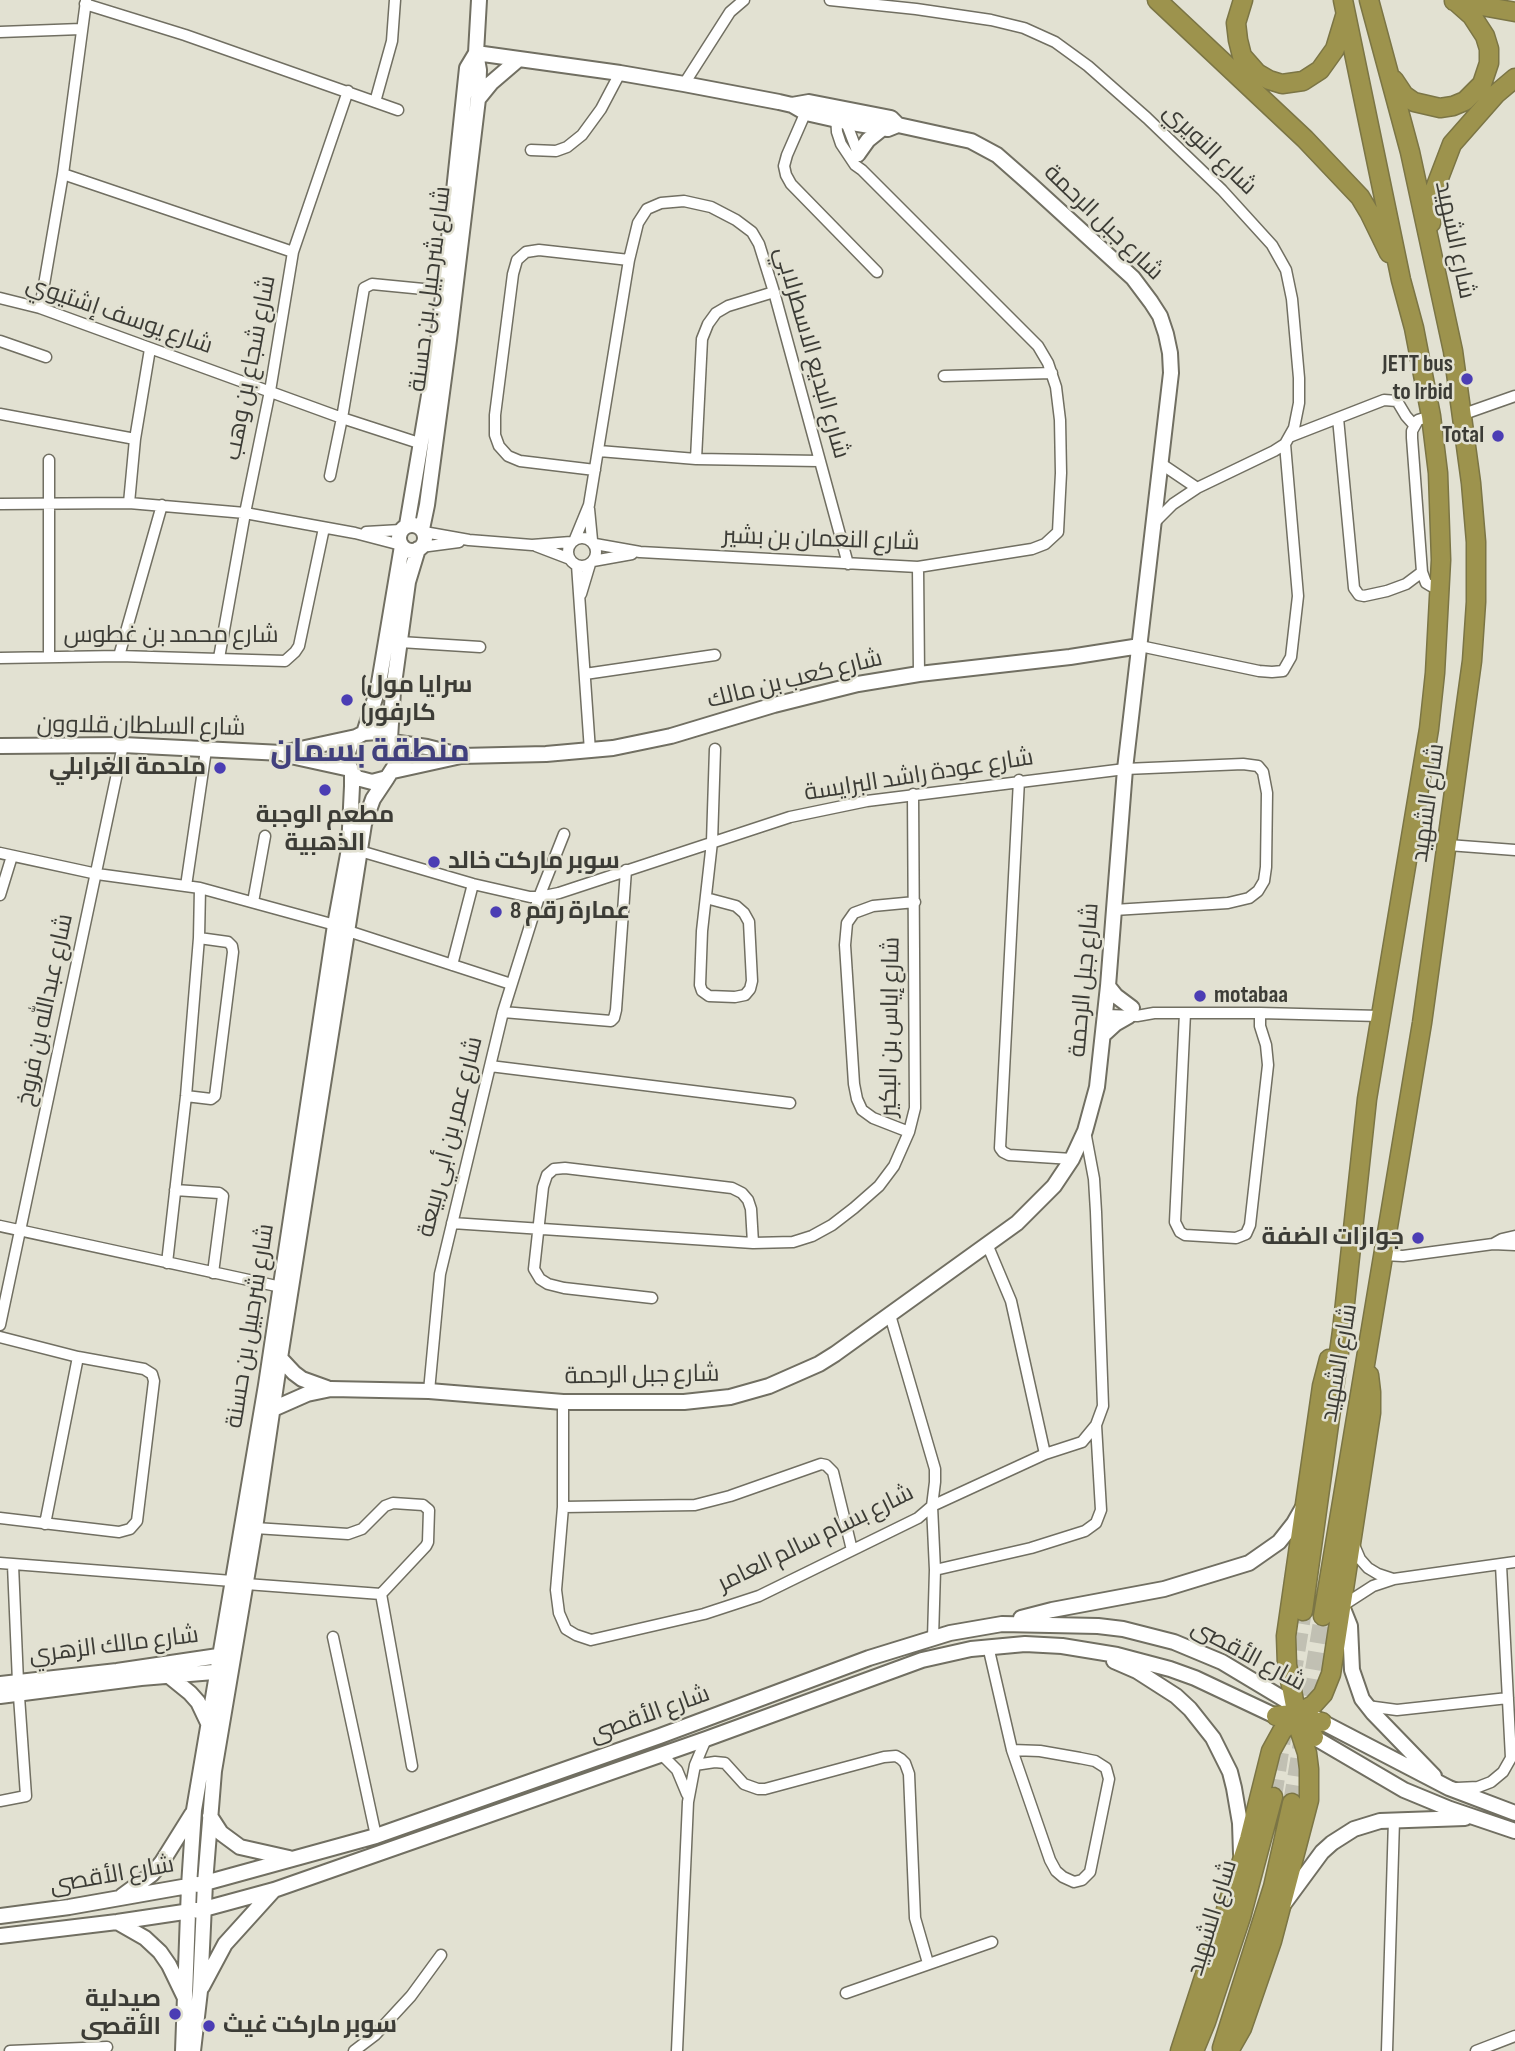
<!DOCTYPE html>
<html>
<head>
<meta charset="utf-8">
<style>
  body { margin:0 }
  canvas { display:block; background:#e2e1d2 }
</style>
</head>
<body>
<canvas width="1515" height="2051"></canvas>
<script>
const ctx = document.querySelector('canvas').getContext('2d');
ctx.lineJoin = 'round';
const poly = rows => new Path2D(rows.map(r => 'M' + r).join(''));
function strokePath(path, color, width, dash) { ctx.strokeStyle = color; ctx.lineWidth = width; ctx.lineCap = dash ? 'butt' : 'round'; ctx.setLineDash(dash || []); ctx.stroke(path); }
function write(font, color, halo, rows, align = 'center') {
  ctx.font = font + ' "Sofia Sans Condensed",Cairo,sans-serif'; ctx.lineWidth = 5; ctx.setLineDash([]); ctx.textBaseline = 'middle'; ctx.strokeStyle = halo; ctx.fillStyle = color; for (const [text, x, y, turn = 0] of rows) {
    ctx.save(); ctx.translate(x, y); ctx.rotate((+turn || 0) * Math.PI / 180); ctx.textAlign = isNaN(turn) ? turn : align; if (halo) ctx.strokeText(text, 0, 0); ctx.fillText(text, 0, 0); ctx.restore();
  }
}
const highwayTunnel = poly([
  [1292,1677,1303,1611],
  [1273,1797,1283,1732],
  [1292,1803,1323,1616]
]);
const street = poly([
  [830,0,916,9,991,20,1024,28,1055,42,1088,66,1147,118,1222,190,1272,245,1286,270,1292,299,1299,378,1299,403,1294,428,1285,444,1274,451,1197,488,1173,504,1154,523],
  [85,4,185,35,398,110],
  [0,32,81,29],
  [684,84,730,12,744,0],
  [375,102,392,41,395,0],
  [808,107,787,155,784,166,786,175,791,184,877,272],
  [847,117,846,122,859,156],
  [531,150,556,151,567,147,582,135,601,109,620,73],
  [63,174,293,252],
  [0,298,40,308,342,418,422,444],
  [40,308,63,174,86,1],
  [0,341,46,357],
  [944,376,1052,373],
  [0,414,135,439],
  [1461,415,1515,396],
  [1431,416,1418,420,1412,431,1412,438,1422,572,1426,583,1431,586,1440,588],
  [1338,418,1354,588,1359,595,1364,596,1387,591,1406,584,1422,572],
  [1289,437,1384,400,1397,401,1406,416,1414,425],
  [599,451,696,459,819,461],
  [696,459,702,339,708,324,716,313,728,306,774,292],
  [1160,463,1197,488],
  [595,470,520,461,508,456,499,446,495,435,495,415,513,274,517,260,526,252,539,250,629,260],
  [330,476,342,418,364,288,372,284,444,291],
  [129,503,135,439,150,349],
  [0,504,129,503,245,513,355,533,401,545],
  [589,509,592,540],
  [366,532,401,530],
  [424,532,469,540,532,545,571,542],
  '568 552a14 14 0 1 1 28 0a14 14 0 1 1-28 0Z',
  [575,539,589,505,629,260,638,223,647,209,661,203,684,201,711,207,736,220,752,232,759,244,774,292,848,564],
  [595,544,640,552,918,567,1032,549,1045,544,1058,532,1061,473,1060,420,1056,387,1048,363,1038,346,862,170,855,165,841,144,837,132,836,115],
  [536,546,570,559],
  [421,547,459,542],
  [593,561,632,554],
  [577,565,590,751],
  [918,567,919,674],
  [581,594,590,564],
  [400,642,480,647],
  [1140,646,1259,671,1272,672,1283,671,1291,657,1298,596,1285,444],
  [49,656,49,460],
  [119,656,162,505],
  [0,658,119,656,285,661,295,652,299,646,324,528],
  [219,658,245,513,270,391,293,252,348,91],
  [585,674,715,655],
  [1019,780,1000,1148,1003,1152,1009,1155,1072,1159],
  [1448,845,1515,850],
  [360,851,473,884,530,897,539,897,559,893,790,817,867,801,1125,769,1243,764,1258,766,1263,772,1267,793,1266,867,1264,881,1258,891,1249,898,1228,903,1114,910],
  [0,853,97,874,200,888,335,925],
  [186,886,206,750],
  [0,895,12,856],
  [706,898,736,906,744,913,749,922,752,981,750,989,745,995,735,997,709,996,702,991,700,985,702,931,712,842,715,749],
  [253,902,265,836],
  [348,931,511,984],
  [452,965,473,884],
  [503,1012,611,1021,614,1018,616,1010,626,870],
  [1185,1013,1175,1222,1180,1232,1185,1235,1236,1238,1246,1234,1250,1225,1268,1065,1266,1045,1260,1026,1260,1013],
  [1105,1015,1137,1016,1154,1013,1260,1013,1380,1016],
  [490,1066,790,1103],
  [186,1096,211,1099,215,1096,233,952,232,946,228,942,199,938],
  [909,1132,873,1118,862,1110,857,1099,854,1084,845,945,847,923,854,913,873,906,915,902],
  [175,1190,219,1193,223,1196,213,1273],
  [452,1223,753,1243,793,1242,812,1236,832,1225,854,1208,879,1186,894,1166,909,1132,915,1108,913,794],
  [0,1226,281,1287],
  [987,1244,1011,1301,1045,1454],
  [1493,1244,1502,1239,1515,1236],
  [1383,1255,1403,1256,1493,1244,1515,1245],
  [167,1263,186,1096,199,938,200,888],
  [652,1298,564,1288,548,1284,540,1279,534,1269,543,1187,547,1175,554,1169,565,1168,732,1188,742,1193,748,1200,751,1209,753,1243],
  [0,1325,123,745],
  [0,1337,78,1357,144,1369,152,1374,154,1381,137,1521,130,1529,119,1532,0,1518],
  [429,1391,440,1274,503,1012,539,897,564,834],
  [563,1402,563,1507,556,1590,559,1613,566,1629,576,1635,591,1640,704,1614,759,1596,918,1518,932,1506,935,1482,935,1469,890,1315],
  [563,1507,695,1505,730,1496,821,1464,826,1465,833,1472,852,1550],
  [45,1524,78,1357],
  [1354,1545,1360,1559,1368,1568,1378,1574,1393,1579],
  [0,1563,232,1581],
  [935,1570,1031,1548,1085,1531,1096,1523,1101,1510,1096,1425],
  [246,1584,381,1594,426,1546,428,1542,429,1510,423,1505,393,1503,385,1506,362,1529,348,1534,255,1528],
  [381,1594,412,1766],
  [1342,1606,1373,1586,1394,1579,1515,1562],
  [333,1637,376,1836],
  [933,1638,935,1570,932,1506,1045,1454,1082,1442,1096,1425,1103,1406,1096,1212,1094,1179,1085,1131],
  [988,1646,1012,1750,1050,1860,1056,1871,1063,1877,1074,1882,1082,1880,1090,1872,1099,1828,1109,1779,1106,1768,1095,1761,1080,1758,1040,1751,1012,1750],
  [1367,1706,1397,1710,1508,1698],
  [661,1754,677,1770,687,1794],
  [695,1765,715,1762,725,1763,744,1784,758,1789,765,1789,884,1757,896,1756,901,1759,905,1763,909,1774,915,1918,928,1963],
  [1457,1788,1478,1787,1491,1782,1503,1772,1511,1758,1501,1565],
  [0,1801,26,1796,18,1682,13,1565],
  [846,1993,992,1942],
  [10,2051,107,2047],
  [354,2051,375,2035,411,1996,441,1955],
  [677,2051,688,1802,695,1765,706,1739],
  [1387,2051,1394,1820],
  [1476,2051,1515,2036]
]);
const secondary = poly([
  [478,99,491,83,519,59],
  [792,105,809,102,891,118,898,125],
  [858,154,868,140,883,128],
  '399 538a13 13 0 1 1 26 0a13 13 0 1 1-26 0Z',
  [407,525,438,342,467,68,476,53],
  [422,529,427,505,449,340,478,99,479,70,476,53,479,0],
  [364,733,378,689,402,546],
  [390,739,393,691,408,582,418,549],
  [392,742,427,747,459,755],
  [0,746,123,745,282,753,356,737],
  [286,755,350,769],
  [393,771,461,756,546,754,613,748,671,736,774,705,858,684,919,674,1070,657,1140,646],
  [1108,986,1116,996,1132,1008],
  [1103,1035,1115,1024,1129,1016],
  [280,1358,294,1373,302,1379,327,1388],
  [273,1409,307,1394,331,1389,429,1391,563,1402,684,1402,730,1397,769,1386,819,1364,835,1354,1017,1223,1054,1186,1072,1159,1085,1131,1097,1087,1108,986,1125,769,1171,373,1170,353,1166,334,1160,316,1151,302,1133,278,1030,184,997,155,971,141,898,125,888,129,846,122,806,113,792,105,779,102,684,84,620,73,476,53],
  [1342,1606,1350,1626,1352,1670,1362,1699,1373,1713,1434,1776],
  [1021,1618,1052,1610,1164,1589,1249,1563,1279,1542,1294,1523,1302,1509],
  [1114,1661,1137,1671,1176,1696,1190,1709,1213,1738,1230,1772,1234,1788,1240,1823,1241,1854],
  [169,1676,190,1693,198,1702,208,1723],
  [0,1684,117,1671,225,1655],
  [0,1696,141,1678,226,1671],
  [1305,1732,1404,1790,1450,1809,1515,1831],
  [210,1816,221,1833,240,1847,289,1858],
  [122,1896,152,1874,162,1862,192,1814],
  [1283,1905,1322,1852,1332,1843,1354,1829,1380,1821,1465,1818],
  [0,1916,69,1907,205,1883,376,1836,660,1736,869,1658,950,1633,1002,1624,1098,1626,1123,1629,1174,1642,1222,1662,1322,1722,1449,1788,1515,1813],
  [117,1922,145,1938,160,1952,169,1965,184,1996],
  [0,1936,117,1922,204,1909,274,1890,706,1739,922,1660,971,1649,1025,1644,1062,1646,1117,1655,1170,1669,1195,1678,1284,1720],
  [202,1987,225,1944,273,1891],
  [183,2051,189,1886,194,1810,266,1385,335,925,349,849,352,786,352,772,347,761,348,752,351,744,356,737,364,733,378,732,392,742,397,756,396,764,387,778,372,782,357,778,352,772],
  [193,2051,200,1991,205,1883,214,1771,255,1528,280,1358,364,824,373,799,387,778]
]);
const highway = poly([
  [1157,0,1305,139,1360,197,1369,212,1389,253],
  [1243,0,1236,23,1238,40,1242,56,1257,73,1269,80,1282,84,1303,81,1320,70,1335,49,1345,16],
  [1454,1,1515,12],
  [1394,80,1404,95,1414,102,1440,108,1453,106,1465,101,1482,84,1489,63,1489,49,1485,36,1472,16,1455,1],
  [1431,223,1434,191,1452,144,1496,94,1515,78],
  [1303,1611,1342,1331,1367,1099,1429,729,1435,673,1441,560,1438,473,1431,416,1414,328,1401,280,1343,0],
  [1323,1616,1422,1023,1472,661,1476,602,1476,542,1471,483,1453,351,1410,152,1369,0],
  [1276,1716,1298,1713,1313,1705,1323,1694,1331,1674,1371,1413,1371,1392,1369,1375],
  [1314,1737,1301,1720,1295,1706,1287,1665,1286,1636,1322,1386,1329,1359],
  [1222,2048,1273,1887,1292,1803],
  [1180,2051,1249,1839,1271,1751,1282,1731,1290,1723,1301,1720,1322,1722],
  [1194,2051,1206,2022,1241,1917,1273,1797],
  [1229,2051,1242,2028,1272,1941,1309,1800,1309,1769,1307,1753,1297,1723]
]);
const markers = [
  [1467,379,7,"#4b3db4"],
  [1498,436,7,"#4b3db4"],
  [347,700,7,"#4b3db4"],
  [220,768,7,"#4b3db4"],
  [325,790,7,"#4b3db4"],
  [434,862,7,"#4b3db4"],
  [496,912,7,"#4b3db4"],
  [1200,996,7,"#4b3db4"],
  [1418,1238,7,"#4b3db4"],
  [175,2014,7,"#4b3db4"],
  [209,2026,7,"#4b3db4"]
];
const streetNames = [
  ["شارع النويري",1209,150,44],
  ["شارع جبل الرحمة",1103,223,44],
  ["شارع الشهيد",1454,240,78],
  ["شارع شرحبيل بن حسنة",431,289,-83],
  ["شارع يوسف إشتيوي",119,316,19],
  ["شارع البديع الاسطرلابي",811,353,74],
  ["شارع شجاع بن وهب",251,368,-79],
  ["شارع النعمان بن بشير",821,540,2],
  ["شارع محمد بن غطوس",171,636],
  ["شارع كعب بن مالك",795,680,-14],
  ["شارع السلطان قلاوون",141,727,1],
  ["شارع عودة راشد البرايسة",919,776,-9],
  ["شارع الشهيد",1429,803,-82],
  ["شارع جبل الرحمة",1085,980,-85],
  ["شارع عبدالله بن فروخ",46,1010,-78],
  ["شارع إياس بن البكير",891,1027,-89],
  ["شارع عمر بن أبي ربيعة",451,1137,-76],
  ["شارع شرحبيل بن حسنة",251,1326,-81],
  ["شارع الشهيد",1340,1363,-80],
  ["شارع جبل الرحمة",642,1376,-1],
  ["شارع بسام سالم العامر",816,1539,-26],
  ["شارع مالك الزهري",114,1646,-7],
  ["شارع الأقصى",1248,1656,28],
  ["شارع الأقصى",650,1715,-20],
  ["شارع الأقصى",112,1876,-10],
  ["شارع الشهيد",1213,1918,-73]
];
const poiNames = [
  ["JETT bus",1453,365],
  ["to Irbid",1453,393],
  ["Total",1484,436],
  ["(سرايا مول",361,686,"left"],
  ["(كارفور",361,714,"left"],
  ["ملحمة الغرابلي",206,768],
  ["مطعم الوجبة",325,816,"center"],
  ["الذهبية",325,844,"center"],
  ["سوبر ماركت خالد",448,862,"left"],
  ["عمارة رقم 8",510,912,"left"],
  ["motabaa",1214,996,"left"],
  ["جوازات الضفة",1404,1238],
  ["صيدلية",161,2000],
  ["الأقصى",161,2028],
  ["سوبر ماركت غيث",223,2026,"left"]
];
const districtNames = [
  ["منطقة بسمان",370,753]
];
strokePath(highwayTunnel, '#c1c0b3', 18, [18, 9]);
strokePath(street, '#716f62', 13);
strokePath(secondary, '#716f62', 18);
strokePath(highway, '#7b7545', 21);
strokePath(street, '#fff', 10);
strokePath(secondary, '#fff', 14);
strokePath(highway, '#9d934d', 18);
for (const [x, y, r, color] of markers) { const dot = new Path2D(); dot.arc(x, y, r, 0, 2 * Math.PI); ctx.fillStyle = color; ctx.fill(dot); strokePath(dot, '#e2e1d2', 2.5); }
write('24px', '#3c3c36', '#e2e1d2', streetNames);
write('bold 24px', '#3c3c36', '#e2e1d2', poiNames, 'right');
write('bold 32px', '#41407d', '#e2e1d2', districtNames);
</script>
</body>
</html>
